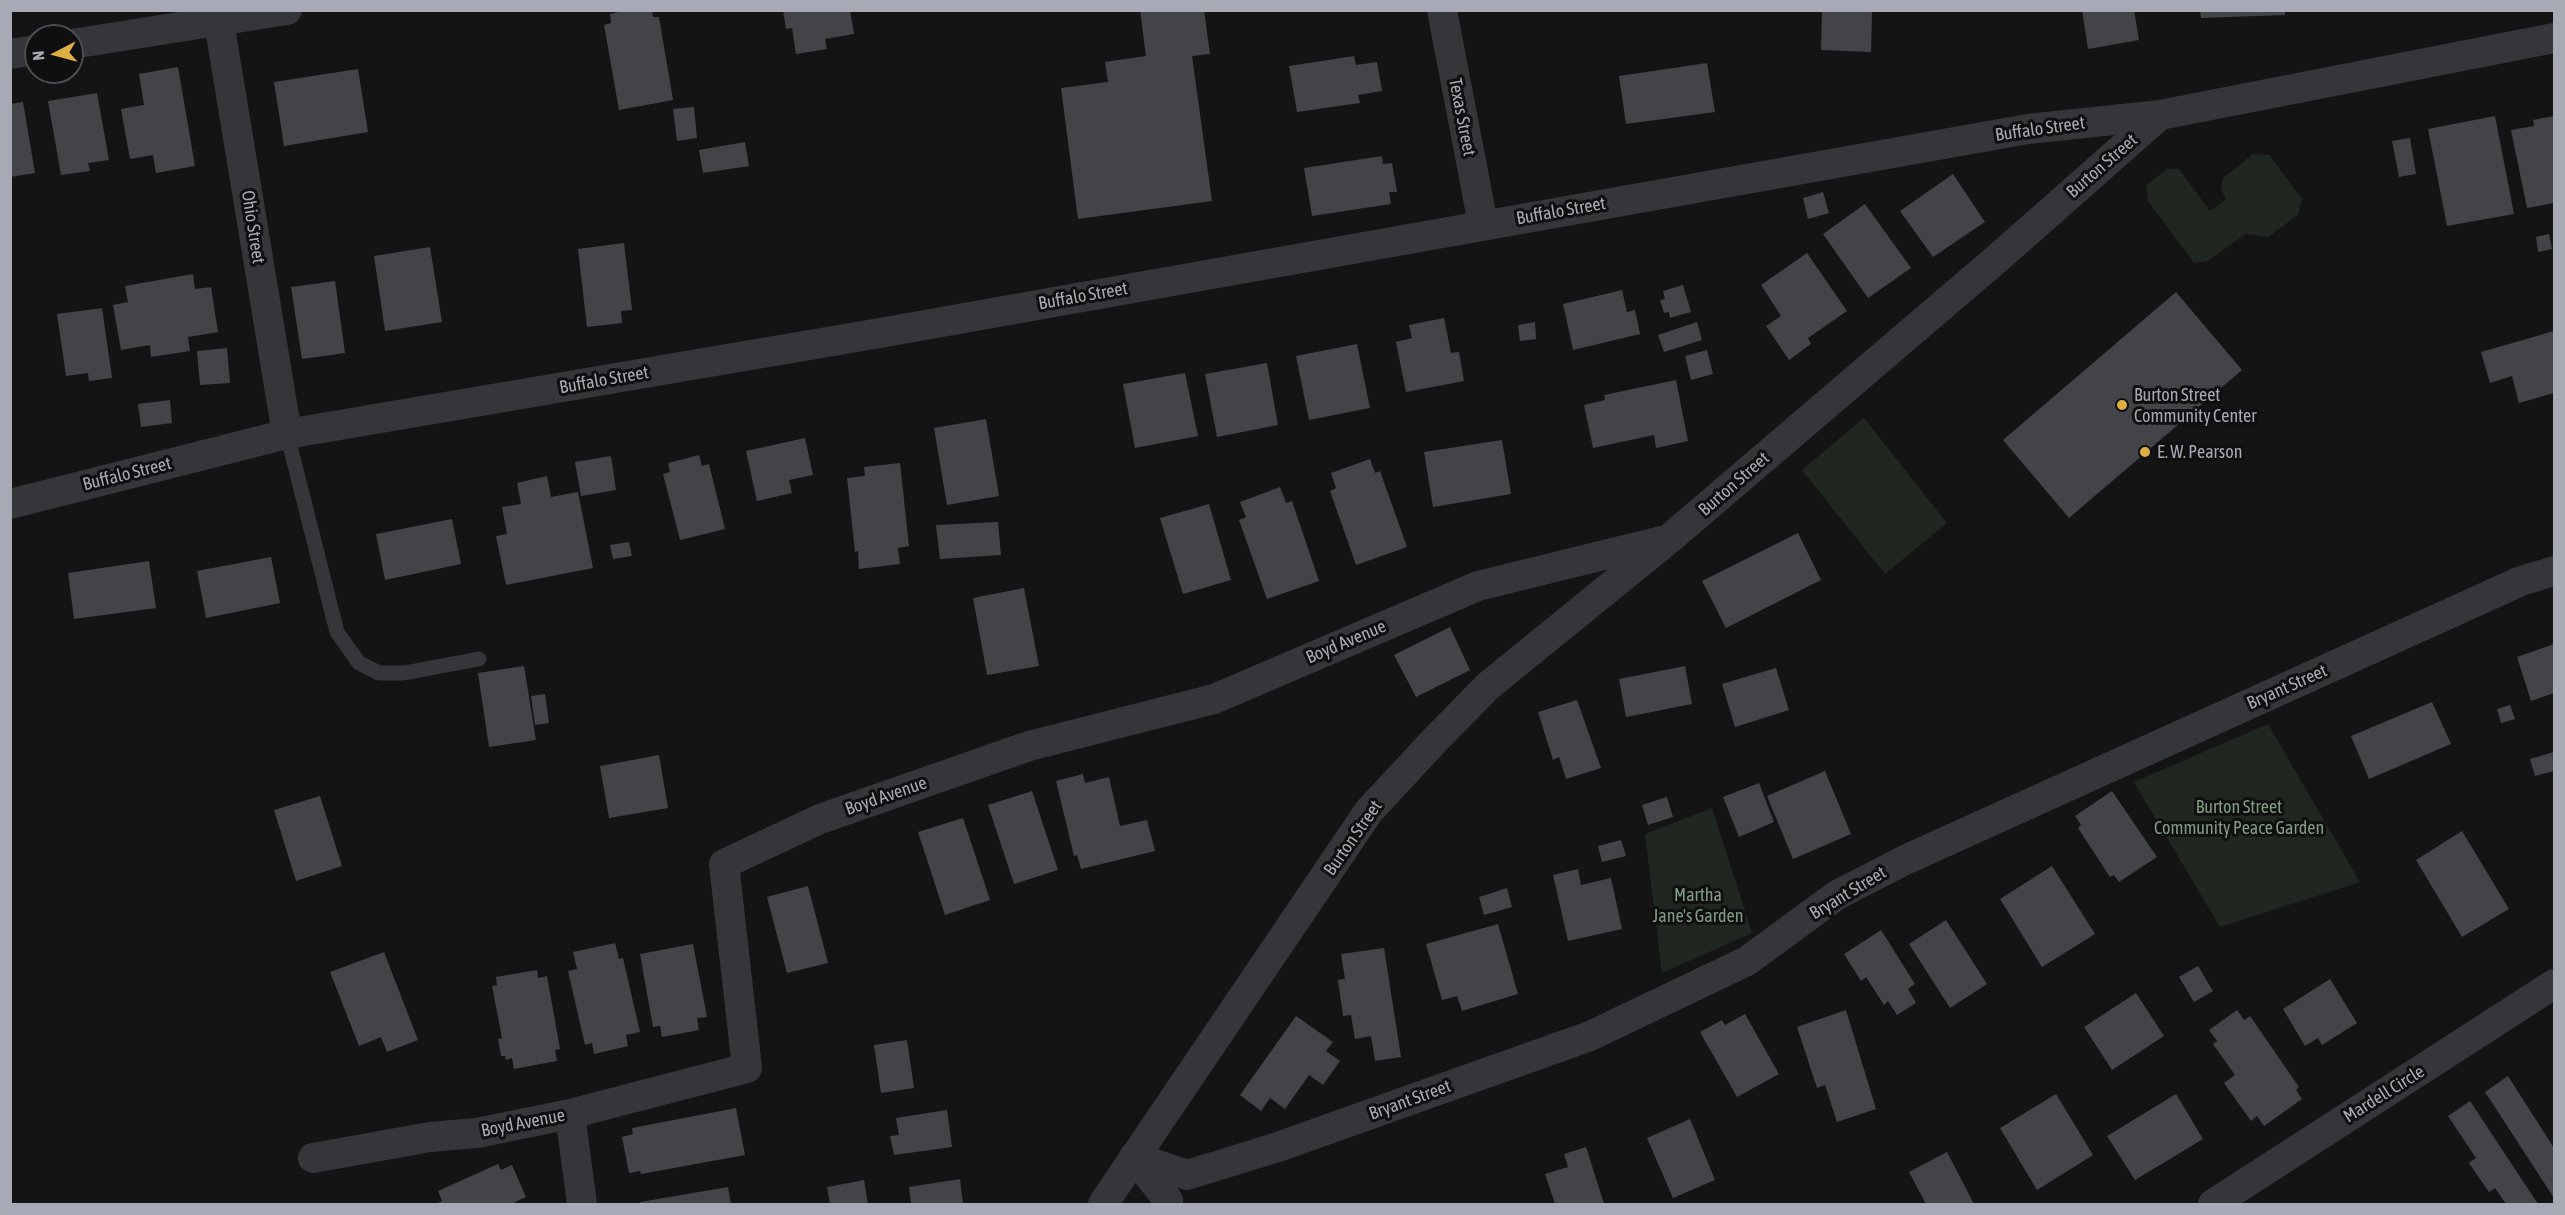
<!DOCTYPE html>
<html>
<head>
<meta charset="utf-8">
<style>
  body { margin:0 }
  #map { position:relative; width:2565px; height:1215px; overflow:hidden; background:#141415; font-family:"Asap Condensed",sans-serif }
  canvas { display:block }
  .frame { position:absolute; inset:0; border:12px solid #a7aab4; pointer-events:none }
  .north { position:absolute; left:24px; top:24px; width:60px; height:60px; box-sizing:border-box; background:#0f0f10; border:2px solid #4c4d52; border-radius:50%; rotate:264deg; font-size:16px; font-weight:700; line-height:24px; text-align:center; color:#a7aab4 }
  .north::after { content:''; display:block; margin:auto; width:21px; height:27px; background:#deaf43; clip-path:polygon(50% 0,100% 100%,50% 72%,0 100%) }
</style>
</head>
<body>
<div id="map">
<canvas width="2565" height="1215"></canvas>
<div class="frame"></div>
<div class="north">N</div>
</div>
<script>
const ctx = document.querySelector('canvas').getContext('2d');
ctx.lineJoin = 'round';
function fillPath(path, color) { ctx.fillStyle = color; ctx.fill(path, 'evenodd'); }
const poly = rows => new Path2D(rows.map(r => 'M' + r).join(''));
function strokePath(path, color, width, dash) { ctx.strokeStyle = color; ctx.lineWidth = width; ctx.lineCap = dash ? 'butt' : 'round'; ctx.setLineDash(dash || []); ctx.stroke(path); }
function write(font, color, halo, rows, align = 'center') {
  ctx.font = font + ' "Asap Condensed",sans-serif'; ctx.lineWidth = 6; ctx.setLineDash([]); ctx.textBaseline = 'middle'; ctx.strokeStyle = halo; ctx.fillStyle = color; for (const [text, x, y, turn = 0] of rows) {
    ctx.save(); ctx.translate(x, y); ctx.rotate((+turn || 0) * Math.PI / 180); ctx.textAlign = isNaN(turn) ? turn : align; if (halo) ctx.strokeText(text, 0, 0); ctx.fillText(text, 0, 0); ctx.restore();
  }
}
const green = poly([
  [2253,154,2269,155,2302,199,2298,215,2268,237,2246,234,2207,261,2194,263,2148,201,2146,185,2167,169,2179,169,2210,211,2226,199,2221,189,2223,178],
  [1864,418,1947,523,1885,574,1802,470],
  [2268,724,2360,882,2220,927,2134,782],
  [1712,808,1752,933,1662,973,1645,834]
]);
const building = poly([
  [627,10,652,10,653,17,659,17,673,100,619,110,604,25,611,23,610,14],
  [783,10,850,10,854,34,825,39,827,49,796,54,792,28,786,29],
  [1140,10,1204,10,1210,54,1192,56,1212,201,1078,219,1061,88,1108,82,1105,62,1146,56],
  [1822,10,1872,10,1871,52,1821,50],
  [2082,10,2134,10,2139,40,2088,49],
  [2200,10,2285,10,2285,15,2201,18],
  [1354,56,1356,65,1377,62,1382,91,1358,95,1360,103,1297,112,1289,66],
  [1707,63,1715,112,1626,124,1619,76],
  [178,67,195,166,156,173,153,155,130,159,121,109,144,105,139,74],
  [358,69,368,132,284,146,274,82],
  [97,93,109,160,88,163,90,171,61,175,48,101],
  [23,102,35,173,10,177,10,104],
  [694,107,697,138,677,141,673,109],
  [2495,116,2514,214,2447,226,2428,129],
  [2554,116,2554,203,2527,208,2511,130,2534,126,2533,120],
  [2410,138,2416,174,2399,177,2392,141],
  [745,142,749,166,703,173,699,150],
  [1382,156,1383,164,1392,163,1397,192,1389,192,1391,204,1312,216,1304,168],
  [1953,174,1985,222,1933,257,1900,211],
  [1823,192,1829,213,1808,219,1803,198],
  [1865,204,1911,268,1868,298,1823,234],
  [2549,234,2552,249,2538,252,2536,237],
  [624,243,632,310,621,311,622,323,587,327,578,249],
  [430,247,442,322,385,331,374,256],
  [1807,253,1847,311,1808,338,1811,344,1789,360,1766,326,1781,316,1761,285],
  [193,274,195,289,211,287,218,332,188,337,190,351,151,357,150,345,121,350,113,305,128,302,125,286],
  [335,281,345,353,302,359,291,287],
  [1683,285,1691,312,1670,318,1669,312,1664,313,1660,300,1665,299,1663,291],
  [1622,290,1627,312,1635,310,1640,334,1573,350,1563,304],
  [2176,292,2242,370,2069,518,2003,440],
  [102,308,112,378,89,381,88,373,66,376,57,314],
  [1444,318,1451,353,1459,352,1464,381,1406,392,1396,342,1412,338,1409,325],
  [1535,322,1536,339,1520,341,1518,325],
  [1697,322,1702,340,1664,352,1658,335],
  [2554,331,2554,393,2519,403,2512,376,2490,383,2481,352],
  [1357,344,1370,408,1309,420,1296,356],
  [227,348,230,383,200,385,197,351],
  [1707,350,1713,374,1691,380,1685,356],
  [1267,363,1278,425,1217,437,1205,374],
  [1185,373,1198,436,1135,448,1123,384],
  [1676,380,1688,441,1656,448,1654,435,1593,448,1584,405,1605,400,1604,395],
  [170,400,172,423,141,427,138,404],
  [986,419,999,496,947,505,934,428],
  [805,438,813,475,789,480,792,493,757,501,746,451],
  [1502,440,1511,494,1433,507,1424,452],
  [699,455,702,466,709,464,725,529,680,540,663,474,670,472,668,463],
  [611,456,616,490,581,496,575,462],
  [1370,459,1375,473,1380,471,1407,547,1356,565,1330,491,1336,488,1331,473],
  [900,463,909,546,898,548,900,564,859,569,858,551,855,552,847,478,865,476,864,467],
  [547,476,551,497,578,492,593,568,506,585,496,536,507,534,502,507,521,504,517,483],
  [1280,487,1286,503,1292,501,1319,581,1267,599,1239,520,1246,517,1240,502],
  [1209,504,1231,580,1183,594,1160,518],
  [452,519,461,564,385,580,376,534],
  [998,522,1001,555,940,559,936,525],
  [1798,533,1821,580,1726,628,1702,581],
  [629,542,632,556,613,559,610,545],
  [271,557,280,603,206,618,197,571],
  [149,561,156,608,74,619,68,573],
  [1024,588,1039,666,987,675,973,598],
  [1450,627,1470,670,1416,697,1394,655],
  [2554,644,2554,693,2531,701,2517,657],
  [524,666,536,740,489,747,478,673],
  [1685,666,1692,704,1626,717,1619,679],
  [1776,668,1789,710,1735,727,1722,684],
  [545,694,549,723,535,725,531,696],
  [1577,700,1601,768,1566,779,1559,757,1553,760,1538,712],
  [2432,702,2451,744,2369,779,2351,736],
  [2510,705,2515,719,2501,723,2497,709],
  [2554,752,2554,771,2535,776,2530,759],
  [659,755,668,808,609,818,600,766],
  [1825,771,1851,834,1793,859,1767,796],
  [1083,774,1085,783,1109,777,1120,826,1147,820,1155,851,1081,869,1077,855,1074,856,1056,781],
  [1759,783,1774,822,1739,837,1723,797],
  [1032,791,1058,870,1014,884,988,805],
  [2112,791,2157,857,2119,882,2114,875,2110,877,2078,828,2081,825,2075,816],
  [320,796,342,866,296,881,274,810],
  [1667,797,1673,817,1648,825,1642,805],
  [963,818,990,900,945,915,918,832],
  [2462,831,2509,909,2462,937,2416,860],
  [1621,840,1626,856,1602,862,1598,846],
  [2052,866,2095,934,2042,967,2000,899],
  [1578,869,1581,885,1611,878,1622,929,1568,941,1553,875],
  [808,886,828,963,787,973,767,897],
  [1507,888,1512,907,1484,915,1479,897],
  [1946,920,1987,984,1950,1008,1909,944],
  [1498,924,1518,994,1462,1011,1457,996,1442,1000,1426,944],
  [1881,930,1915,984,1908,989,1916,1003,1897,1015,1888,1001,1884,1005,1866,977,1861,981,1844,954],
  [615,943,619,959,623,958,640,1032,626,1035,628,1046,594,1054,592,1043,585,1045,568,971,577,969,573,952],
  [693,944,707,1017,697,1018,699,1030,662,1037,660,1026,653,1027,640,954],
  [1384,948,1401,1057,1375,1061,1371,1036,1355,1039,1351,1015,1343,1016,1338,980,1345,979,1341,954],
  [384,952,418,1040,387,1052,381,1037,359,1046,330,972],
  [2198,966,2213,991,2194,1002,2179,977],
  [537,970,538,978,547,976,560,1049,555,1050,557,1061,514,1069,512,1058,506,1060,505,1056,501,1056,498,1039,502,1038,492,986,497,985,496,977],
  [2330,979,2357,1023,2322,1045,2318,1038,2305,1046,2283,1009],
  [2136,993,2164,1036,2112,1070,2084,1027],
  [1846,1010,1876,1109,1837,1122,1825,1085,1817,1088,1797,1027],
  [2237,1010,2244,1020,2250,1016,2299,1087,2296,1090,2302,1099,2264,1126,2257,1116,2251,1121,2224,1083,2235,1075,2213,1044,2217,1041,2209,1030],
  [1745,1014,1779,1074,1737,1097,1700,1032,1722,1020,1725,1025],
  [1296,1016,1333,1042,1326,1051,1340,1061,1323,1085,1309,1075,1285,1109,1270,1098,1261,1111,1240,1095],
  [907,1040,914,1088,881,1093,874,1045],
  [2508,1076,2554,1148,2554,1198,2485,1092],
  [2056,1094,2093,1155,2037,1190,2000,1128],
  [2176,1094,2203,1139,2135,1180,2107,1136],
  [2470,1101,2538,1204,2506,1204,2495,1188,2489,1192,2469,1163,2476,1158,2448,1116],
  [736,1108,745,1155,641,1174,640,1171,629,1173,622,1137,633,1134,632,1128],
  [947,1110,952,1147,894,1155,890,1136,899,1135,896,1118],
  [1690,1119,1715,1180,1673,1198,1647,1138],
  [1586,1147,1604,1204,1555,1204,1545,1174,1568,1167,1564,1154],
  [1947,1152,1974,1204,1926,1204,1909,1172],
  [498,1164,501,1170,512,1165,526,1197,515,1202,516,1204,436,1204,442,1201,438,1191],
  [960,1179,963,1204,911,1204,909,1187],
  [864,1180,868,1204,830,1204,827,1187],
  [728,1187,731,1204,640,1204,640,1202]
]);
const lane = poly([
  [287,434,337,632,359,663,379,673,404,673,479,659]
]);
const street = poly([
  [217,10,287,434],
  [1442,10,1483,224],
  [72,44,287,10],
  [10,54,36,50],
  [10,504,287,434,880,333,2028,129,2160,115],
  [570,1114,582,1204],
  [1134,1157,1187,1175,1278,1147,1590,1036,1747,961,1837,895,1905,860,2521,581,2554,571],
  [1134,1157,1168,1200,1166,1204],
  [313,1158,430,1137,477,1133,570,1114,747,1068,724,864,820,819,1029,746,1214,699,1478,586,1661,541],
  [1103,1204,1369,811,1435,740,1488,686,1669,539,1999,257,2160,115,2554,38],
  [2213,1204,2554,984]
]);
const markers = [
  [2122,405,6,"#deaf43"],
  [2145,452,6,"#deaf43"]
];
const streetNames = [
  ["Texas Street",1462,117,79],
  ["Buffalo Street",2040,129,-8],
  ["Burton Street",2102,166,-41],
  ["Buffalo Street",1561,211,-10],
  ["Ohio Street",253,227,81],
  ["Buffalo Street",1083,296,-10],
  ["Buffalo Street",604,380,-10],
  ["Buffalo Street",127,474,-14],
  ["Burton Street",1734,484,-41],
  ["Boyd Avenue",1346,642,-23],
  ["Bryant Street",2287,687,-24],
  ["Boyd Avenue",886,796,-19],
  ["Burton Street",1353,838,-55],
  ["Bryant Street",1848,893,-31],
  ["Mardell Circle",2384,1094,-32],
  ["Bryant Street",1410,1100,-20],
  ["Boyd Avenue",523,1123,-11]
];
const poiNames = [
  ["Burton Street",2134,395],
  ["Community Center",2134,416],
  ["E. W. Pearson",2157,452]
];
const parkNames = [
  ["Burton Street",2239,807],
  ["Community Peace Garden",2239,828],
  ["Martha",1698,895],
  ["Jane's Garden",1698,916]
];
fillPath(green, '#202721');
fillPath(building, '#434448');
strokePath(lane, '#35363a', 15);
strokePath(street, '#35363a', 30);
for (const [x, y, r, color] of markers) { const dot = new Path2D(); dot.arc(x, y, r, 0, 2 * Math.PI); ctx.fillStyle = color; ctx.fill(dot); strokePath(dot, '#0f0f10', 2); }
write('18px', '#a7aab4', '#0f0f10', streetNames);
write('18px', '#a7aab4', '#0f0f10', poiNames, 'left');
write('18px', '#809d82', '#0f0f10', parkNames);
</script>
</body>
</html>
